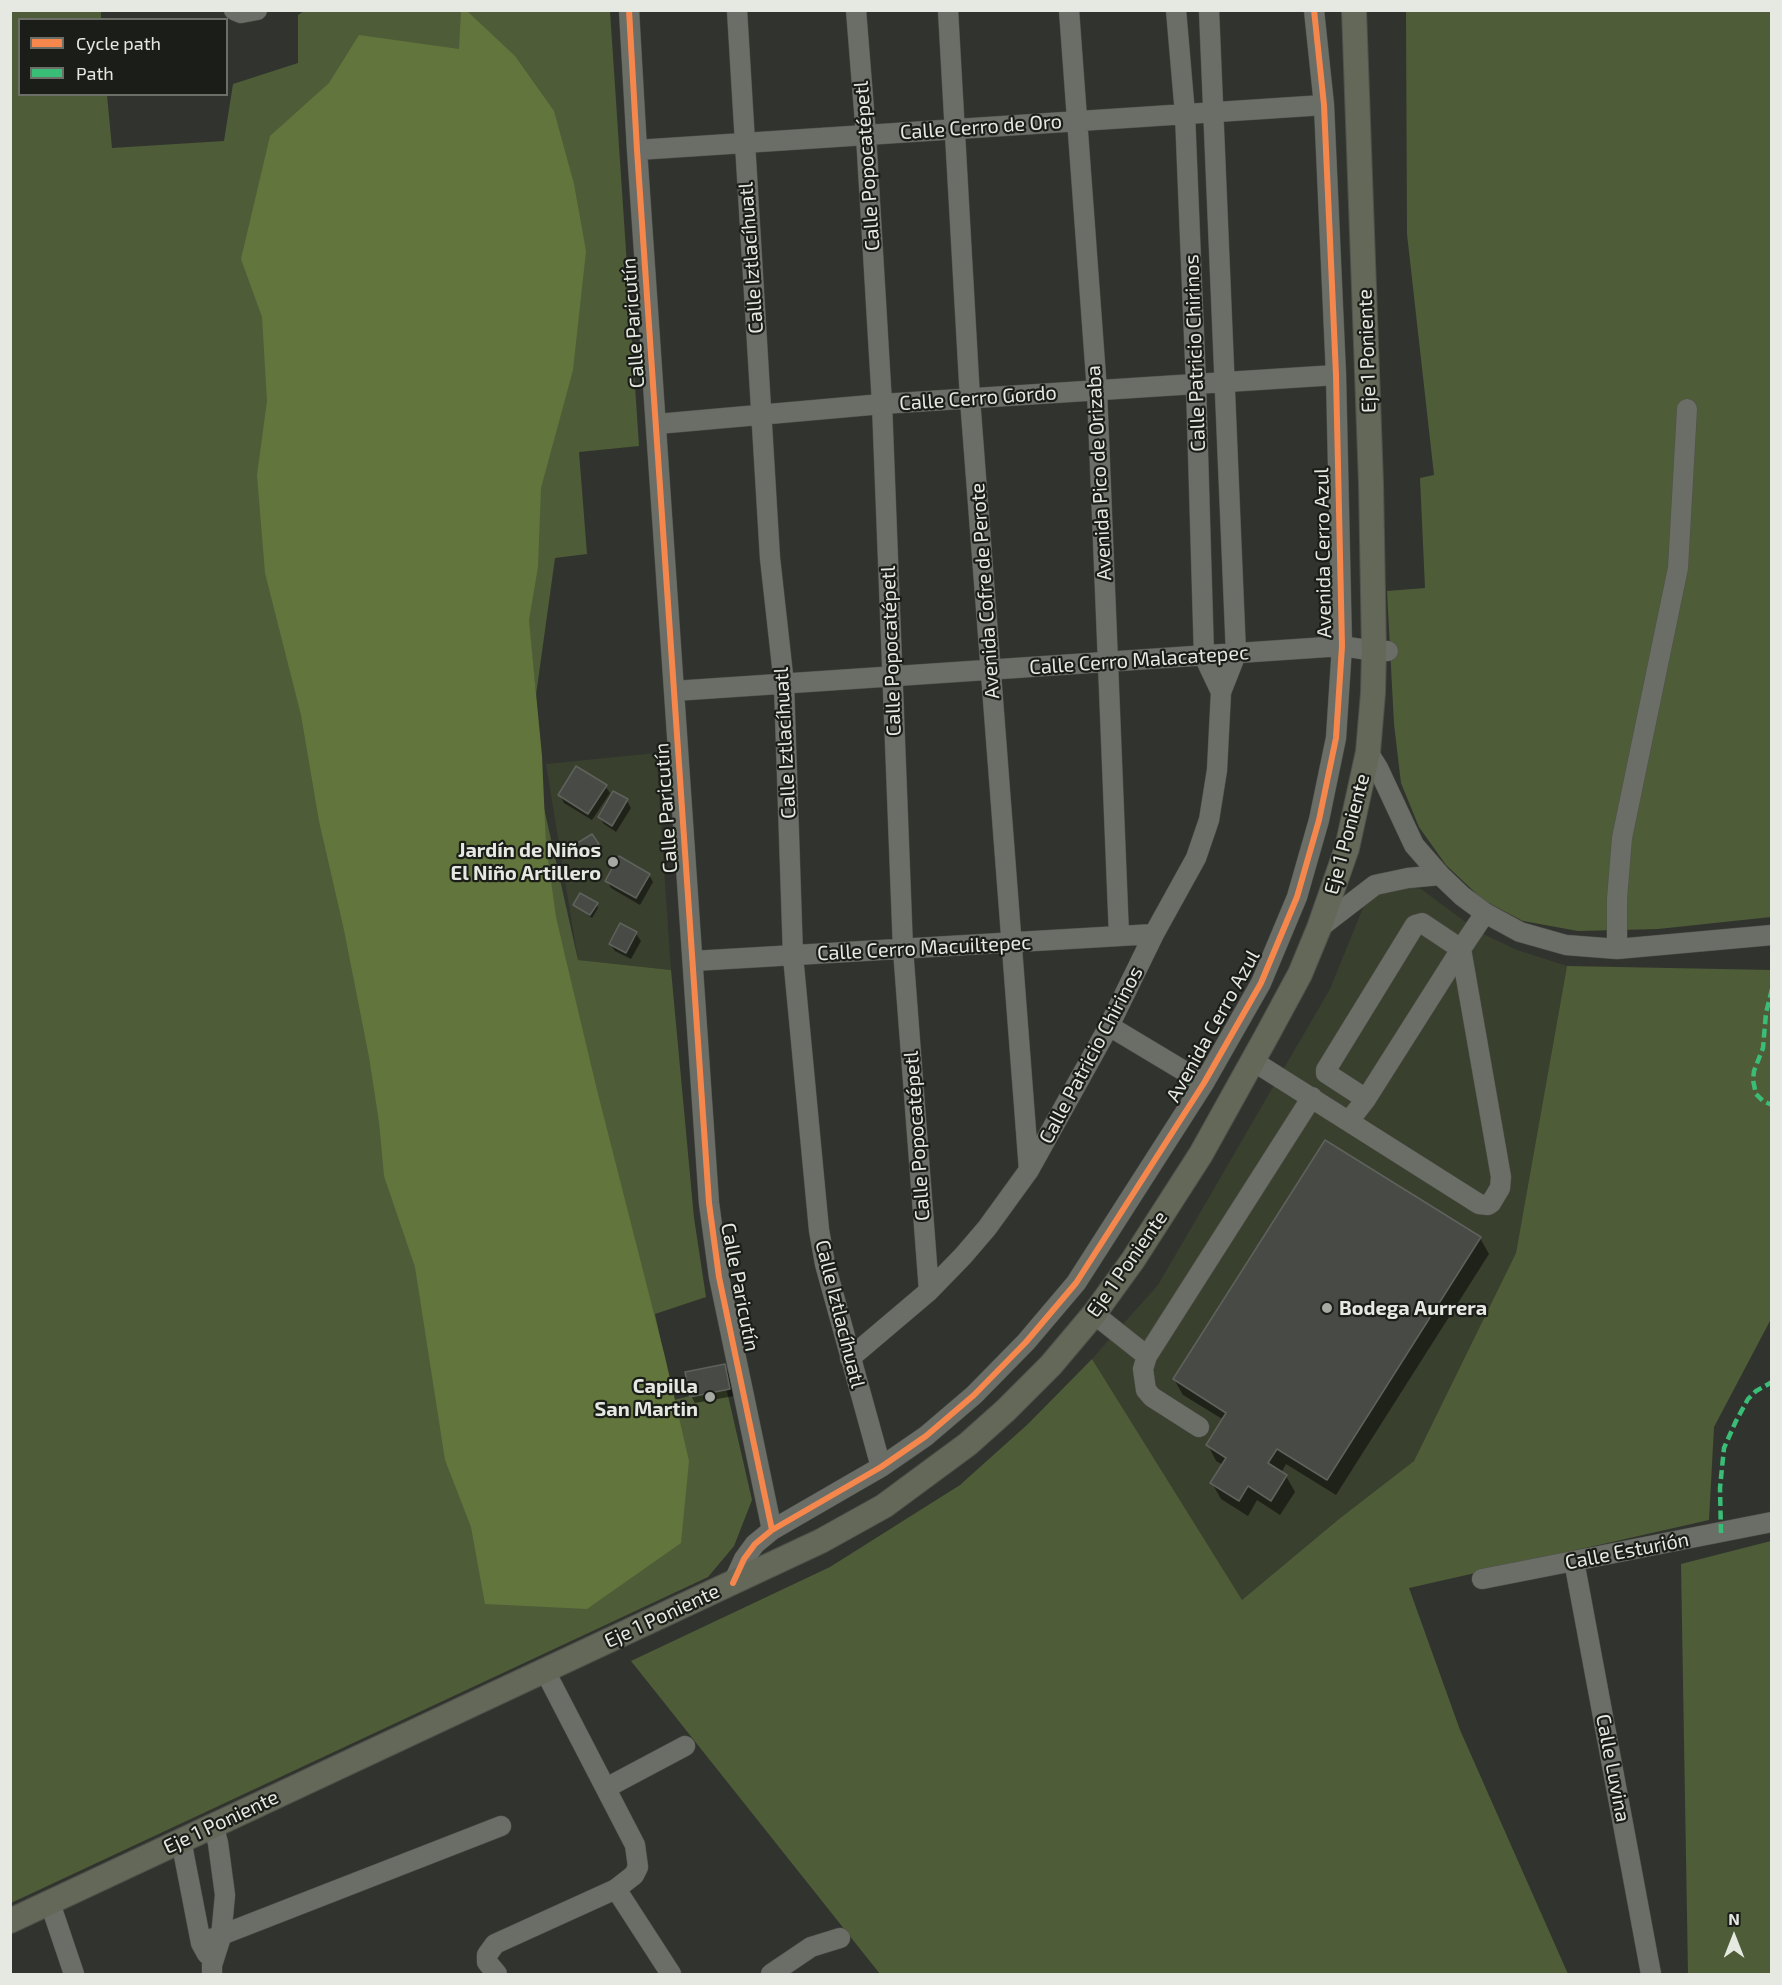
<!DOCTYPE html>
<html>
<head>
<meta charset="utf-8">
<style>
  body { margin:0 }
  #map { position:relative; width:1782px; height:1985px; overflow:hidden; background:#31342e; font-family:"Exo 2",sans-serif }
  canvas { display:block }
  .frame { position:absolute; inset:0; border:12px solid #e6e9e1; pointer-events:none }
  .legend { position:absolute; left:18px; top:18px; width:210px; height:78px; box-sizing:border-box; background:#1b1e18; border:2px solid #6c6f68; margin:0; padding:8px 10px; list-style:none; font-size:18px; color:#e6e9e1 }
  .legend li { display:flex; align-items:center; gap:12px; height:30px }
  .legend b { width:30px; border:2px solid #6c6f68 }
  .north { position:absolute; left:1704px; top:1907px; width:60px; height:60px; -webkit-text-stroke:4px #1b1e18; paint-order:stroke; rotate:0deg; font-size:16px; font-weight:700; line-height:24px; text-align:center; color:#e6e9e1 }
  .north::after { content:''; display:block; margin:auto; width:21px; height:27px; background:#e6e9e1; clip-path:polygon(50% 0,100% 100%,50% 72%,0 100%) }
</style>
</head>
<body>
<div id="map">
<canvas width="1782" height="1985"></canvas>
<div class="frame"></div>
<ul class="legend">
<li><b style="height:8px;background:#f5874c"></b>Cycle path</li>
<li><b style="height:8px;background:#3abd76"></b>Path</li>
</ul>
<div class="north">N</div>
</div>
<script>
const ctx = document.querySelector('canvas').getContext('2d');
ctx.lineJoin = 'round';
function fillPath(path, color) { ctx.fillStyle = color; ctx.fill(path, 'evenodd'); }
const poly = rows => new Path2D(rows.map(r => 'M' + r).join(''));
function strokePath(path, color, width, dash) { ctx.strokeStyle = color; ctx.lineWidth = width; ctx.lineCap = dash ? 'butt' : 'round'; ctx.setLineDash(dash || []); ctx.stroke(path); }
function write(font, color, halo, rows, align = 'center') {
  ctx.font = font + ' "Exo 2",sans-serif'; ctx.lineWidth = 4.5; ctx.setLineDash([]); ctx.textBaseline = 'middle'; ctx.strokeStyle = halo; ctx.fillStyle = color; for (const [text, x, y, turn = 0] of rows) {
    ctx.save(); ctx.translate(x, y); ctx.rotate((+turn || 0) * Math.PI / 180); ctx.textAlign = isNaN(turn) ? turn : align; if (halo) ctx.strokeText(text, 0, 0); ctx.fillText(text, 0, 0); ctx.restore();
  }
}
const built = poly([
  [656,753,671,970,578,960,546,764],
  [1397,885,1421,889,1479,932,1517,950,1567,966,1516,1253,1414,1461,1339,1519,1242,1600,1092,1359,1158,1285,1330,989,1363,908,1377,892]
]);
const green = poly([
  [10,11,101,11,101,19,20,20,20,94,107,95,112,148,224,141,233,84,298,63,298,15,304,11,610,11,639,446,579,452,587,554,555,558,536,695,529,625,516,683,578,960,671,970,694,1218,706,1297,655,1314,674,1400,726,1387,752,1500,734,1546,708,1577,11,1903],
  [1406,11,1771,11,1771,917,1658,929,1578,931,1523,921,1483,900,1446,865,1419,827,1401,783,1394,724,1387,591,1425,588,1420,478,1434,475,1407,234],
  [1567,966,1771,970,1771,1319,1714,1427,1709,1520,1409,1588,1460,1730,1568,1974,880,1974,631,1661,830,1567,960,1485,1028,1424,1092,1359,1242,1600,1339,1519,1414,1461,1516,1253],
  [1771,1541,1771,1974,1688,1974,1681,1564]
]);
const water = poly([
  [461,11,467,11,515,56,554,111,574,184,586,251,573,370,541,488,538,567,529,620,542,756,546,845,556,917,566,960,597,1090,665,1357,689,1461,681,1543,587,1609,485,1604,471,1527,445,1460,415,1267,384,1176,379,1122,369,1057,344,930,319,821,301,715,265,573,257,475,267,401,262,317,241,259,270,136,329,83,359,35,459,49]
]);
const shadow = poly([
  [605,786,610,793,592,820,564,803,560,795],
  [627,801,631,808,616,832,604,824,599,817],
  [592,836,599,848,583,858,576,846],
  [649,875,653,882,640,905,611,888,607,881],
  [575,905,597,905,598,908,592,918],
  [620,925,636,934,641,941,631,959,615,951,610,944],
  [1326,1142,1480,1238,1489,1254,1336,1495,1286,1464,1281,1473,1286,1476,1295,1492,1280,1515,1257,1500,1248,1516,1221,1499,1212,1483,1223,1465,1216,1461,1208,1445,1224,1420,1183,1395,1174,1379],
  [724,1366,729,1373,734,1396,695,1403,691,1396]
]);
const building = poly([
  [576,766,607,785,588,814,558,795,576,766],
  [613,791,628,799,612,826,598,817,613,791],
  [592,834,599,844,581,855,574,845,592,834],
  [619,856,650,874,636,898,605,881,619,856],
  [580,893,598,903,590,915,573,905,580,893],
  [620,923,637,932,626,953,609,944,620,923],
  [1325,1140,1481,1237,1327,1480,1277,1449,1268,1463,1287,1475,1271,1501,1248,1486,1239,1501,1210,1483,1226,1458,1206,1445,1226,1413,1173,1379,1325,1140],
  [725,1364,730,1389,690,1397,685,1372,725,1364]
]);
const minor = poly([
  [234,10,241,13,257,10],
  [629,10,637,150,709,1203,719,1277,772,1530,755,1544,744,1559,733,1583],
  [737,10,770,558,784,684,793,956,819,1230,825,1264,881,1467],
  [856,10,866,135,882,404,903,949,929,1291],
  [948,10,970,399,1029,1170],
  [1069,10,1097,391,1119,936],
  [1176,10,1185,114,1196,384,1204,656,1221,692],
  [637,150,1324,105],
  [657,424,882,404,1336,375],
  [674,691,1342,646,1374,651,1388,651],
  [1368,752,1378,768,1414,845,1440,875,1462,896,1485,913,1520,932,1566,945,1617,949,1772,935],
  [1319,928,1375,885,1408,878,1440,875],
  [1617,949,1617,899,1622,838,1678,568,1687,409],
  [693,961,1154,934],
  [1109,1026,1204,1083],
  [1253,1061,1479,1204,1488,1205,1491,1203,1500,1188,1501,1177,1461,949,1485,913],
  [1349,1121,1366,1099,1461,949,1422,923,1415,925,1326,1070,1326,1073,1366,1099],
  [1094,1314,1147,1356,1312,1097],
  [1147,1356,1143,1369,1146,1390,1152,1397,1199,1427],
  [850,1358,929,1291,963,1256,987,1228,1029,1170,1109,1026,1154,934,1196,858,1209,820,1217,770,1221,692,1236,654,1209,10],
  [772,1530,881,1467,926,1436,974,1395,1026,1342,1076,1283,1204,1083,1261,983,1297,897,1319,820,1336,738,1342,646,1336,375,1324,105,1314,10],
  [1574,1561,1651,1974],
  [1482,1579,1772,1522],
  [606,1788,685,1746],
  [181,1840,201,1943,207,1954],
  [616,1889,671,1974],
  [50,1903,74,1974],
  [201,1943,501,1826],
  [212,1974,212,1965,221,1937,225,1895,218,1843,213,1825],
  [497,1974,487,1962,487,1955,495,1944,616,1889,634,1875,638,1867,635,1845,545,1671],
  [771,1974,811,1947,840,1938]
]);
const major = poly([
  [10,1921,821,1541,884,1506,968,1444,1006,1410,1051,1365,1094,1314,1133,1260,1201,1154,1266,1037,1300,974,1319,928,1347,848,1368,752,1373,693,1374,651,1371,483,1354,10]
]);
const quiet = poly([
  [1772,989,1766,1013,1763,1048,1754,1071,1753,1080,1756,1094,1763,1101,1772,1105],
  [1721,1533,1720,1488,1724,1448,1736,1421,1748,1399,1756,1391,1772,1382]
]);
const cycleway = poly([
  [629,10,637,150,709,1203,719,1277,772,1530,755,1544,744,1559,733,1583],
  [772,1530,881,1467,926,1436,974,1395,1026,1342,1076,1283,1204,1083,1261,983,1297,897,1319,820,1336,738,1342,646,1336,375,1324,105,1314,10]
]);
const markers = [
  [613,862,6,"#a7aaa2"],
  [1327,1308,6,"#a7aaa2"],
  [710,1397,6,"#a7aaa2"]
];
const streetNames = [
  ["Calle Cerro de Oro",981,127,-4],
  ["Calle Popocatépetl",867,166,-94],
  ["Calle Iztlacíhuatl",751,258,-94],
  ["Calle Paricutín",633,323,-94],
  ["Eje 1 Poniente",1367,351,-92],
  ["Calle Patricio Chirinos",1195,353,-92],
  ["Calle Cerro Gordo",978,398,-4],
  ["Avenida Pico de Orizaba",1099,473,-93],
  ["Avenida Cerro Azul",1323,553,-91],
  ["Avenida Cofre de Perote",985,591,-94],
  ["Calle Popocatépetl",891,651,-92],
  ["Calle Cerro Malacatepec",1139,660,-4],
  ["Calle Iztlacíhuatl",785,743,-93],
  ["Calle Paricutín",666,808,-94],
  ["Eje 1 Poniente",1347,834,-75],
  ["Calle Cerro Macuiltepec",924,948,-3],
  ["Avenida Cerro Azul",1213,1026,-61],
  ["Calle Patricio Chirinos",1091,1055,-62],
  ["Calle Popocatépetl",917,1136,-94],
  ["Eje 1 Poniente",1127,1264,-55],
  ["Calle Paricutín",740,1287,79],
  ["Calle Iztlacíhuatl",840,1314,76],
  ["Calle Esturión",1627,1551,-11],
  ["Eje 1 Poniente",662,1616,-25],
  ["Calle Luvina",1613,1768,79],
  ["Eje 1 Poniente",221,1822,-25]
];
const poiNames = [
  ["Jardín de Niños",601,850],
  ["El Niño Artillero",601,873],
  ["Bodega Aurrera",1339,1308,"left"],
  ["Capilla",698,1386],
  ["San Martin",698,1409]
];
fillPath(built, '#3a402e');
fillPath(green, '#4f5c38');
fillPath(water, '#62753d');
fillPath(shadow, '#0007');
fillPath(building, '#484b45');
strokePath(building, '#5f625c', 1.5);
strokePath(minor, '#4f514b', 21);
strokePath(major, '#4f514b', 26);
strokePath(minor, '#6b6d67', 20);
strokePath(major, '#646859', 24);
strokePath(quiet, '#3abd76', 4.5, [9, 4.5]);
strokePath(cycleway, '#f5874c', 6);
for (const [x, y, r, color] of markers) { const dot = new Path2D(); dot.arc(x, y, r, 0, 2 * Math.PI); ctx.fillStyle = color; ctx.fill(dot); strokePath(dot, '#1b1e18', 2); }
write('20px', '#e6e9e1', '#1b1e18', streetNames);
write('bold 20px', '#e6e9e1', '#1b1e18', poiNames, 'right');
</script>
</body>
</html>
